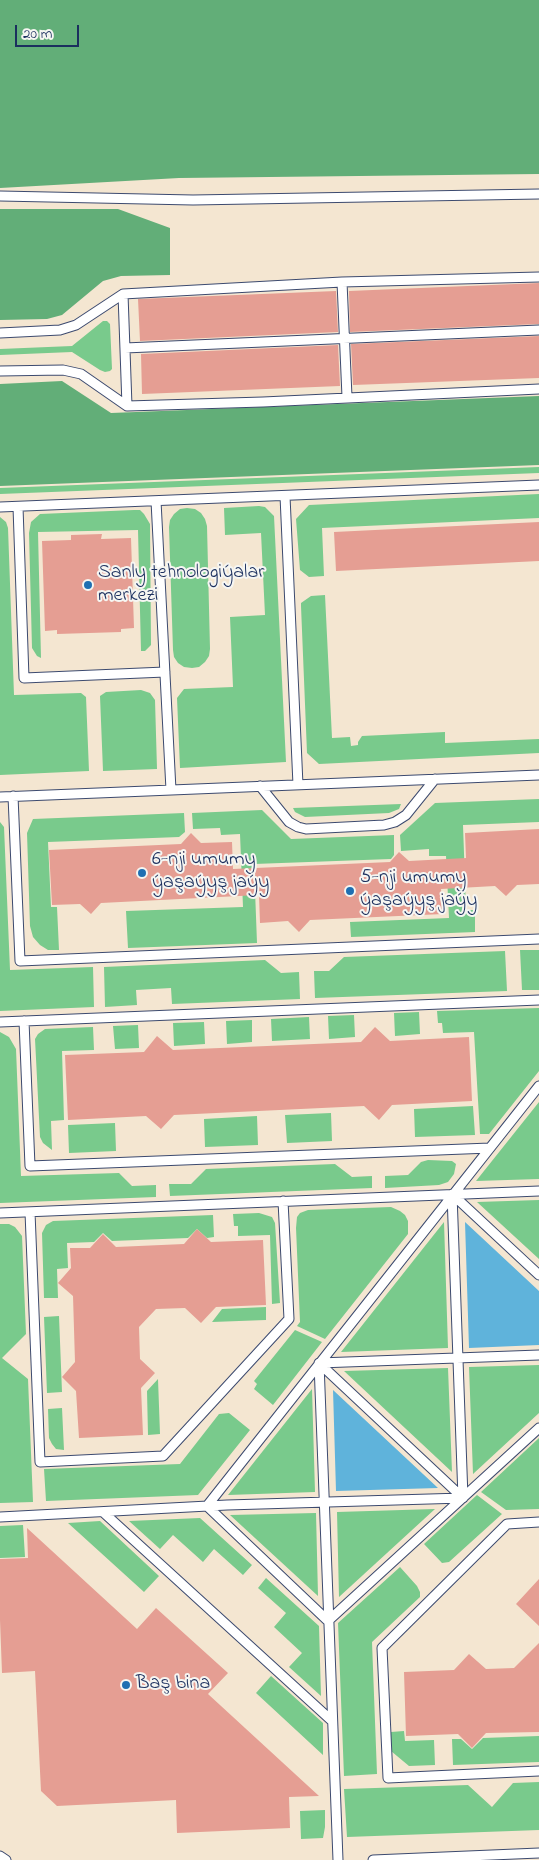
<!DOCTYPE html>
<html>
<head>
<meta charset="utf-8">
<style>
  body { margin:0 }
  #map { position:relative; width:539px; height:1860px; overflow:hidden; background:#f4e6d1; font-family:"Indie Flower",sans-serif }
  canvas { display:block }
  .scale { position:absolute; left:15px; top:25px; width:64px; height:22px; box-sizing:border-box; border:2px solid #1b2f5e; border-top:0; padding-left:6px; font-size:15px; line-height:18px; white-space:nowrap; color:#1b2f5e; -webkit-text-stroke:4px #f6f6f2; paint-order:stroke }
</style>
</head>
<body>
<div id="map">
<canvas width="539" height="1860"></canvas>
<div class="scale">20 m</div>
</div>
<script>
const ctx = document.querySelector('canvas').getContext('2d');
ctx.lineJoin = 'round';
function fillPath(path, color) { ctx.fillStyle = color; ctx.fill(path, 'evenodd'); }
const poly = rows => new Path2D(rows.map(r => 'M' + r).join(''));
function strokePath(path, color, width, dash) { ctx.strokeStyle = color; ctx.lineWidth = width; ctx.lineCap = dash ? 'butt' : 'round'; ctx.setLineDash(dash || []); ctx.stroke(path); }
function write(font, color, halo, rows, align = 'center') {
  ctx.font = font + ' "Indie Flower",sans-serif'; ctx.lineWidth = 4; ctx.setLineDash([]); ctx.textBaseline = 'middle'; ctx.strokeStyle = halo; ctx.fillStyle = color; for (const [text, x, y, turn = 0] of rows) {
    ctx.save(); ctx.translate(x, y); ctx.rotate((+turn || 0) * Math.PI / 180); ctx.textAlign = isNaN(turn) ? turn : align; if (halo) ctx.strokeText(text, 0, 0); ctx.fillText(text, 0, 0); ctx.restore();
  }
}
const green = poly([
  [103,321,107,321,110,324,112,369,110,371,105,372,100,370,72,352,0,355,0,349,72,346],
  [539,467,539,473,0,494,0,488],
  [539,494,539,518,322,528,324,576,309,577,300,570,296,519,309,505],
  [259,506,265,507,274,516,286,762,180,768,177,698,184,689,233,687,230,617,265,615,261,533,225,535,224,508],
  [187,508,195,509,201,513,205,519,207,526,210,649,209,656,205,662,199,667,192,668,184,667,178,663,174,657,173,650,169,527,170,520,174,514,180,509],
  [134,510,140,510,144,514,150,524,151,645,145,651,141,651,138,530,38,532,41,658,37,656,32,648,29,533,31,522,40,514],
  [0,517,6,522,8,528,14,695,81,693,86,697,89,771,0,775],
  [325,595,332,738,350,737,351,746,358,745,358,742,362,736,445,732,445,743,539,739,539,753,319,764,307,753,301,606,301,603,311,596],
  [141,690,150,693,155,700,157,769,103,771,100,696,106,692],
  [539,799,539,822,463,825,466,910,475,910,475,932,351,937,350,922,449,918,446,856,429,856,429,849,401,851,400,835,435,803],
  [401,804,399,809,389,813,305,817,295,812,293,808],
  [262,810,291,839,394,835,394,855,391,859,254,864,257,943,128,948,126,911,243,907,240,834,221,835,220,828,193,829,192,813],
  [184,813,185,832,179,837,48,842,51,907,57,907,59,950,48,950,40,945,33,937,30,926,27,833,33,819],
  [0,822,4,827,10,970,93,967,94,1007,0,1011],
  [520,950,539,950,539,990,522,990],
  [505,951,507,991,315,998,314,971,329,971,344,957],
  [265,960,281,973,299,972,300,999,172,1004,171,988,136,990,137,1005,105,1007,104,967],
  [539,1008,539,1071,489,1134,480,1134,474,1032,443,1033,442,1023,438,1023,437,1011],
  [419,1012,420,1034,395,1036,394,1013],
  [354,1015,355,1037,329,1039,328,1016],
  [309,1017,310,1039,272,1041,271,1019],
  [252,1020,252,1042,227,1044,226,1021],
  [204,1022,205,1044,174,1046,173,1023],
  [138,1025,139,1048,115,1049,113,1026],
  [93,1027,94,1050,62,1051,64,1120,51,1121,52,1150,43,1143,40,1137,35,1039,38,1034,45,1029],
  [0,1032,9,1037,16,1049,21,1176,119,1173,132,1186,156,1185,156,1197,0,1203],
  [539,1102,539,1179,476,1181],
  [473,1106,475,1135,415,1137,414,1109],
  [331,1113,332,1141,287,1143,285,1115],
  [257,1116,258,1145,205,1147,204,1119],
  [115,1123,116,1151,69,1153,68,1125],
  [428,1160,452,1161,456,1164,454,1174,448,1182,439,1185,385,1188,385,1176,408,1175,421,1162],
  [335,1164,352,1177,372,1176,372,1188,170,1196,169,1184,191,1184,206,1169],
  [539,1200,539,1259,477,1202],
  [391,1207,400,1211,405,1215,408,1221,408,1234,325,1339,297,1326,300,1322,296,1228,297,1217,300,1213,308,1210],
  [259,1213,272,1217,275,1223,280,1303,272,1304,270,1235,238,1236,238,1226,234,1226,233,1214],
  [213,1215,214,1237,207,1238,197,1229,188,1238,112,1241,103,1233,94,1242,67,1243,68,1268,57,1269,58,1298,44,1298,42,1233,46,1225,53,1221],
  [444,1222,448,1348,341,1352],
  [0,1224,9,1224,15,1227,22,1236,26,1334,2,1358,28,1379,33,1502,0,1503],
  [266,1307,266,1320,212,1322,222,1309],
  [59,1316,62,1392,47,1393,44,1317],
  [295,1330,322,1342,273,1405,254,1389,257,1384,254,1381],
  [539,1365,539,1413,473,1474,469,1367],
  [448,1368,452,1472,344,1371],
  [158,1379,160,1434,148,1435,147,1391],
  [312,1389,315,1492,228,1495],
  [62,1408,64,1450,56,1449,52,1444,49,1438,48,1409],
  [229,1413,250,1430,198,1495,46,1501,44,1469,180,1464,219,1414],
  [539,1438,539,1509,506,1510,481,1492],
  [477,1495,502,1514,449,1562,442,1563,424,1544],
  [435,1509,339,1597,337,1512],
  [316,1513,318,1596,230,1515],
  [200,1518,252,1565,243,1575,214,1549,203,1562,173,1535,160,1549,129,1521],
  [100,1521,159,1576,144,1592,68,1523],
  [23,1525,25,1557,0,1558,0,1526],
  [400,1567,417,1586,420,1592,420,1597,372,1642,377,1774,344,1776,338,1623],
  [266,1578,319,1626,321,1696,289,1667,302,1653,274,1627,286,1613,258,1588],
  [271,1676,323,1723,323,1755,256,1693],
  [404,1731,405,1741,434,1740,435,1765,409,1766,391,1751,391,1732],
  [539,1736,539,1762,453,1765,452,1739,461,1739,472,1749,483,1738],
  [539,1782,539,1830,347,1837,344,1789,468,1785,492,1807,513,1783],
  [325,1810,325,1827,323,1838,301,1839,300,1811]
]);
const forest = poly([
  [0,0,539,0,539,174,179,178,0,188],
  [0,209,118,209,170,228,170,275,121,276,103,281,62,315,47,319,0,320],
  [62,381,111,413,539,396,539,465,0,486,0,384]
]);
const water = poly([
  [465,1222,539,1291,539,1345,469,1348],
  [333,1390,438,1488,336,1491]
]);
const building = poly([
  [539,283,539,324,350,332,349,291],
  [336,291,338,332,140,341,138,299],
  [539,336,539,378,353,385,351,344],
  [338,345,340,386,142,394,141,354],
  [539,522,539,561,336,571,334,532],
  [102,534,101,539,131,538,134,628,121,629,121,632,57,634,57,630,45,631,42,541,71,540,71,535],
  [539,829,539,884,517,885,506,896,495,886,441,889,443,914,310,920,299,932,288,921,260,923,259,895,101,903,91,914,80,904,52,905,49,850,181,844,191,833,201,843,232,842,233,869,390,862,399,852,409,861,466,858,465,833],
  [375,1027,390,1041,469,1037,472,1101,392,1105,379,1120,364,1106,174,1115,161,1129,146,1116,68,1120,65,1055,144,1052,157,1036,173,1050,361,1042],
  [197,1229,211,1242,263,1240,266,1305,216,1307,201,1323,185,1308,156,1309,139,1327,140,1359,155,1373,141,1388,143,1435,79,1438,76,1391,62,1377,75,1362,73,1296,58,1283,71,1268,70,1248,90,1248,103,1234,116,1247,184,1244],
  [27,1528,137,1629,156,1608,228,1673,208,1694,319,1796,289,1797,290,1828,177,1833,176,1800,57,1806,41,1791,35,1671,2,1673,0,1620,0,1559,28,1558],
  [539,1579,539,1626,516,1604],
  [539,1643,539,1732,486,1733,472,1748,458,1734,406,1736,404,1672,454,1670,469,1654,486,1669,514,1668]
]);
const service = poly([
  [0,196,193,200,539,194],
  [342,282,347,397],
  [123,294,342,282,539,277],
  [0,333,60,330,76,325,123,294,127,406,81,374,63,370,0,371],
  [125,348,539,330],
  [127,406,263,402,539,389],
  [285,496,298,785],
  [156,501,171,790],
  [0,507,539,485],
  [18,507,24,678,165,672],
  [260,786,289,822,298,827,306,829,384,825,395,822,406,815,435,779],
  [13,796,20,961,539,939],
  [0,797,539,775],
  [24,1021,30,1166,490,1148],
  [0,1022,539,1000],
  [539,1086,207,1506,328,1621,539,1428],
  [452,1194,463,1498],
  [452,1194,539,1275],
  [30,1212,40,1462,163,1456,289,1319,283,1201],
  [0,1213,539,1191],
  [319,1363,338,1860],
  [319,1363,539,1355],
  [319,1363,463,1498],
  [103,1512,332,1721],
  [0,1517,227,1505,463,1498],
  [539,1522,507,1524,382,1648,388,1778,539,1771],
  [0,1856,6,1860],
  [373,1860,539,1853]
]);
const markers = [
  [88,585,5,"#1f6fb2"],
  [142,873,5,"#1f6fb2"],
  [350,891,5,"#1f6fb2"],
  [126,1685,5,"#1f6fb2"]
];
const poiNames = [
  ["Sanly tehnologiýalar",98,574],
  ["merkezi",98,597],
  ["6-nji umumy",152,861],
  ["ýaşaýyş jaýy",152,884],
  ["5-nji umumy",360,879],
  ["ýaşaýyş jaýy",360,902],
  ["Baş bina",136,1685]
];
fillPath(green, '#79ca8c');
fillPath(forest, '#62ae78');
fillPath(water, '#5fb3db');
fillPath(building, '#e59e93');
strokePath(service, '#3c4a6f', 11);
strokePath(service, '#fff', 9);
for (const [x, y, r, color] of markers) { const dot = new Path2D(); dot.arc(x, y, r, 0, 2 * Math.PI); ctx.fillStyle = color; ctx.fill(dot); strokePath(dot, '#f6f6f2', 2); }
write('20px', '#1b2f5e', '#f6f6f2', poiNames, 'left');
</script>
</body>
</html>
